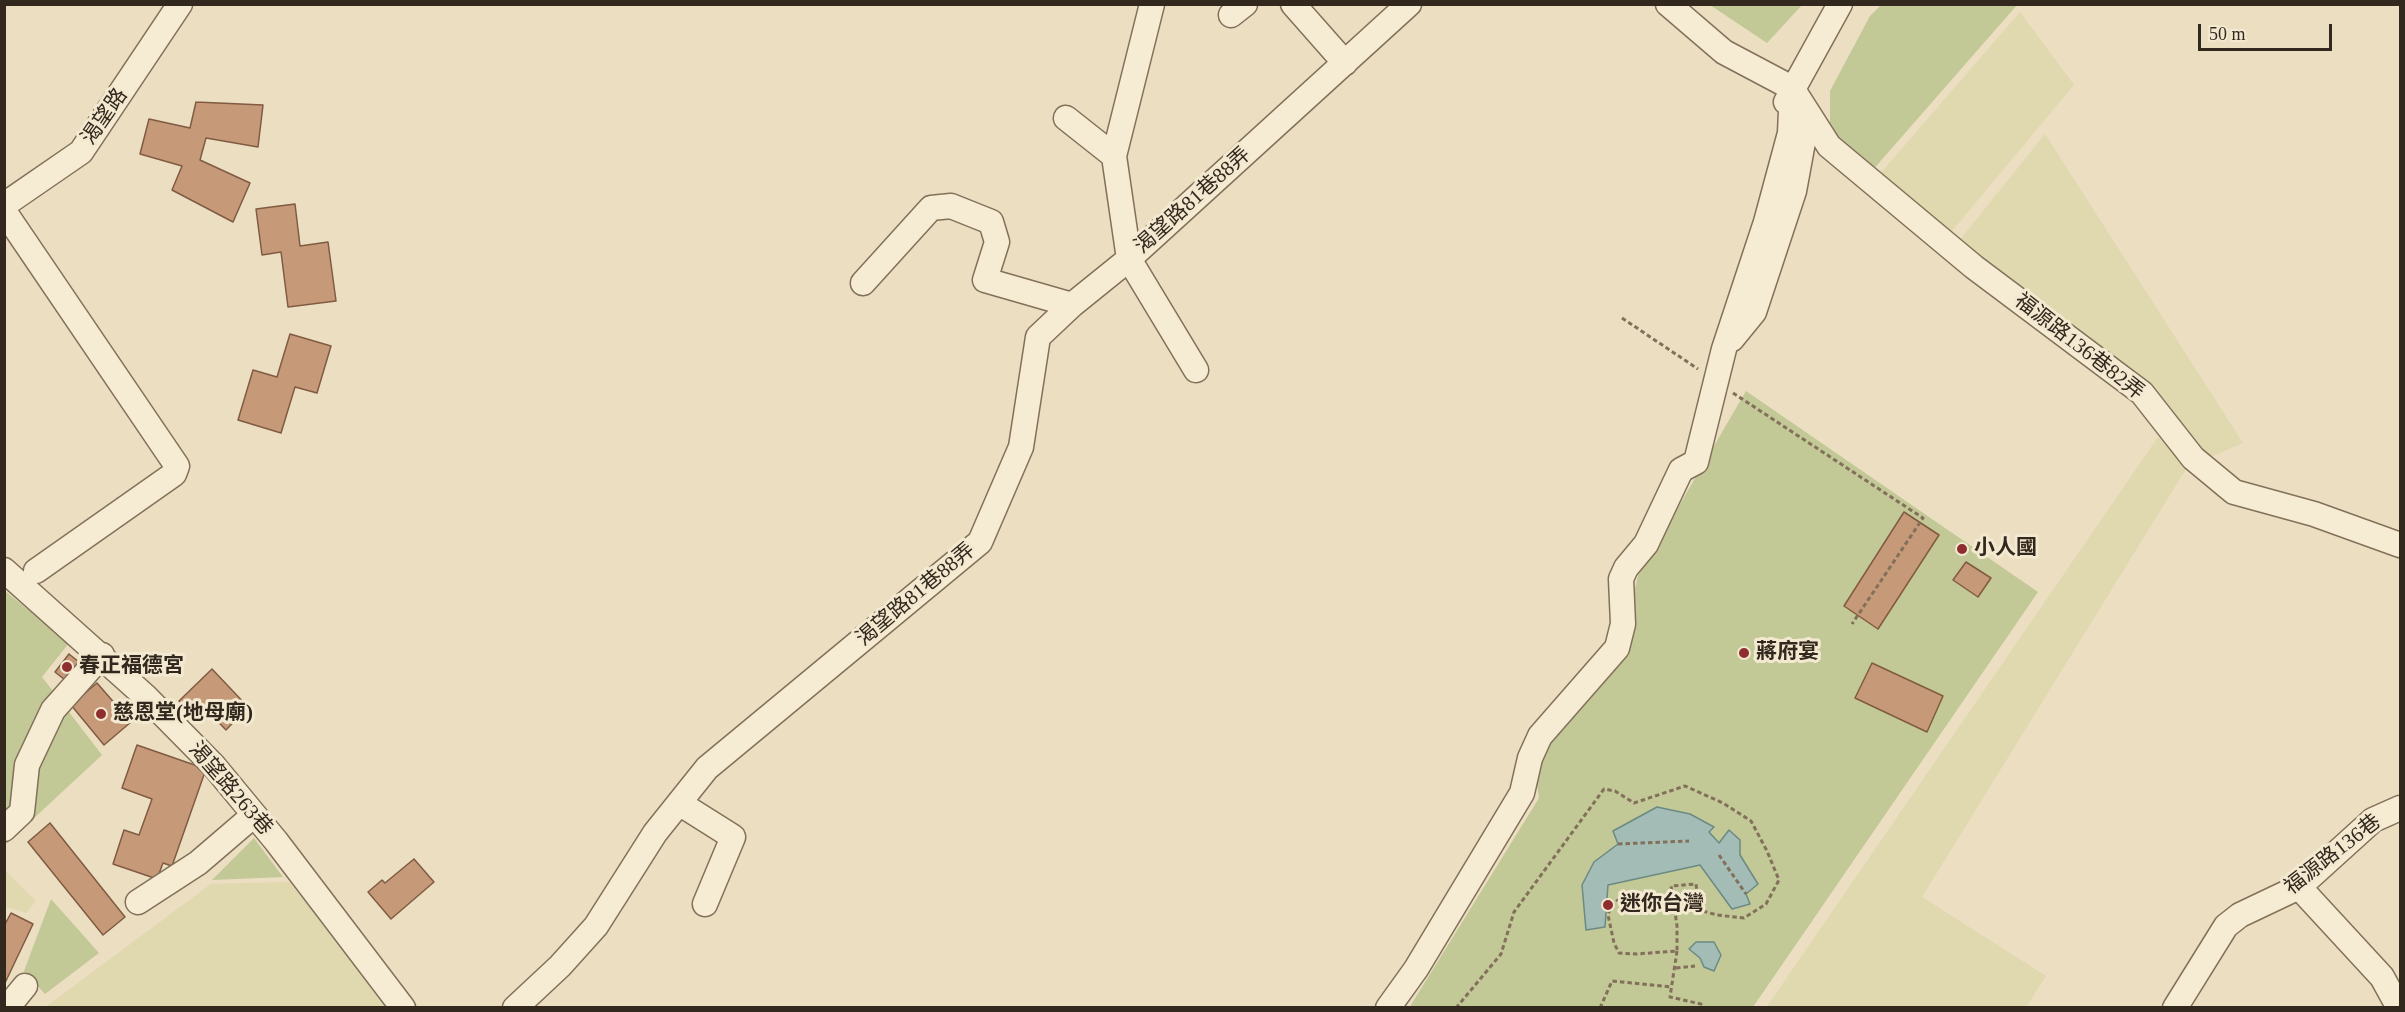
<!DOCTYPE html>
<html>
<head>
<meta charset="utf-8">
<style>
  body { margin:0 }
  #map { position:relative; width:2405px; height:1012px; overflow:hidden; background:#ebdec1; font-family:"Times New Roman",serif }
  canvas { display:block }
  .frame { position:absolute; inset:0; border:6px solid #33281d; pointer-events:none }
  .scale { position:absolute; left:2198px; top:24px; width:134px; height:27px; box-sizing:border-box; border:3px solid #33281d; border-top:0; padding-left:8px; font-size:18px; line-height:21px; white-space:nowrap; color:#33281d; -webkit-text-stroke:4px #f3e9d0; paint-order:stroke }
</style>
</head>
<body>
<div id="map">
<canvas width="2405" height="1012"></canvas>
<div class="frame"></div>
<div class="scale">50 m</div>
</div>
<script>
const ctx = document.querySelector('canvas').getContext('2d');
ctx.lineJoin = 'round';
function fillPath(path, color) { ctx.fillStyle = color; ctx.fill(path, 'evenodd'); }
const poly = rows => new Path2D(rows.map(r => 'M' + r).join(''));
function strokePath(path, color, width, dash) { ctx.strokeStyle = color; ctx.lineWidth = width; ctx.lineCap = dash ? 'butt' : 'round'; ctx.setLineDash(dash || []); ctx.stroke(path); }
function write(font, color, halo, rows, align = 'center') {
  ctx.font = font + ' "Times New Roman","Noto Sans TC",serif'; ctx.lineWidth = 6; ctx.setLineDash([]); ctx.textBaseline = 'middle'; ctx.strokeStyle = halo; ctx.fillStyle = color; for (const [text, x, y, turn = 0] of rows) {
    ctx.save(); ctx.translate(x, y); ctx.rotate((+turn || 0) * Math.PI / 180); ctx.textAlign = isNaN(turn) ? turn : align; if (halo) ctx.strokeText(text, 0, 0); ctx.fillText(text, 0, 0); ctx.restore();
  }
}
const farmland = poly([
  [2020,12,2074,85,1951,232,1879,175],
  [2045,134,2243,443,2206,459,1959,241],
  [2158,437,2189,464,1922,897,2046,976,2026,1007,1766,1008],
  [5,870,36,901,26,913,7,907,5,912],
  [289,882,392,1008,44,1008,211,884]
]);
const green = poly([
  [1710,5,1802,5,1767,43],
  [1881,5,2017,5,1871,172,1830,133,1830,91,1870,16],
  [1746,391,2038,592,1753,1007,1409,1008,1539,798,1533,757,1617,665,1638,576],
  [5,591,69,643,42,677,102,755,5,845],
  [254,838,283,877,212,880],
  [51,899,99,953,45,994,24,971]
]);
const water = poly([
  [1657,807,1690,814,1714,827,1709,832,1719,843,1729,830,1740,840,1740,855,1758,884,1746,894,1750,904,1732,909,1700,865,1608,885,1605,927,1586,930,1582,885,1594,862,1618,844,1613,831,1657,807],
  [1696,942,1714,942,1721,955,1714,971,1704,967,1700,958,1689,949,1696,942]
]);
const building = poly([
  [196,102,263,105,258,147,206,138,200,160,250,183,233,222,172,190,182,166,140,154,149,119,190,128,196,102],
  [295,204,300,246,328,242,336,301,288,307,281,252,262,255,256,209,295,204],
  [290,334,331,346,317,393,295,387,281,433,238,420,253,370,277,377,290,334],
  [1904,512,1939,535,1878,629,1844,606,1904,512],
  [1966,562,1991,578,1978,597,1953,580,1966,562],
  [69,654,79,662,65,680,55,672,69,654],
  [1872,663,1943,696,1927,732,1855,698,1872,663],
  [212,669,248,707,226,730,197,700,187,709,179,701,212,669],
  [97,683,131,722,104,745,71,705,97,683],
  [137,745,206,769,172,866,163,863,157,879,113,864,124,830,139,835,152,799,122,788,137,745],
  [50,823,125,917,103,935,28,842,50,823],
  [414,859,434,882,391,919,368,892,382,880,385,883,414,859],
  [11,913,33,924,4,985,4,926,11,913]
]);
const path = poly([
  [1622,318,1698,369],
  [1733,393,1923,518,1852,624],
  [1618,844,1689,841],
  [1719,855,1746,894],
  [1677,951,1670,997,1701,1004,1700,1008],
  [1676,968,1695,966],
  [1456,1008,1501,954,1514,912,1604,789,1615,791,1634,803,1685,786,1723,803,1751,821,1767,851,1779,880,1766,904,1744,918,1717,915,1699,910,1696,884,1671,886,1673,898,1677,926,1677,951,1636,954,1619,953,1614,943,1608,915,1612,904,1621,898,1673,898],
  [1600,1008,1612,981,1672,987]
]);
const minor = poly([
  [1152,4,1114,156,1129,259,1196,370],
  [1293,4,1345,63],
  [1668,4,1724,52,1792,88,1829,146,1974,267,2142,393,2193,458,2234,492,2314,514,2400,545],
  [1231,15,1245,4],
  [1786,102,1840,4],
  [1066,118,1114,156],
  [4,205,81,152,180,4],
  [4,211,177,466,174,474,36,571],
  [863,283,931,208,951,206,991,222,997,242,985,280,1072,305],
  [1732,339,1754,312,1794,191,1805,131],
  [4,570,145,696,214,766,276,841,403,1008],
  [679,803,733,837,705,904],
  [4,829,22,812,27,765,53,710,102,655],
  [2299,887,2382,977,2399,1008],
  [138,902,198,863,254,815],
  [7,1008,25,986],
  [515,1008,560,966,596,926,655,833,707,768,980,542,1021,447,1038,337,1072,305,1129,259,1409,4],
  [1388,1008,1416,969,1522,793,1530,758,1540,736,1617,648,1623,624,1621,579,1626,568,1646,544,1681,470,1696,462,1724,349,1766,222,1790,133,1792,88],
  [2175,1008,2226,926,2240,915,2299,887,2373,820,2400,808]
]);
const markers = [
  [1962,549,6,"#8e2e2e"],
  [1744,653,6,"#8e2e2e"],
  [67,667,6,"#8e2e2e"],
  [101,714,6,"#8e2e2e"],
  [1608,905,6,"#8e2e2e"]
];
const streetNames = [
  ["渴望路",105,117,-55],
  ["渴望路81巷88弄",1193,201,-42],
  ["福源路136巷82弄",2079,347,38],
  ["渴望路81巷88弄",916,595,-40],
  ["渴望路263巷",230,789,49],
  ["福源路136巷",2333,855,-38]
];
const poiNames = [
  ["小人國",1974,549],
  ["蔣府宴",1756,653],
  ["春正福德宮",79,667],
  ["慈恩堂(地母廟)",113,714],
  ["迷你台灣",1620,905]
];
fillPath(farmland, '#e0d8af');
fillPath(green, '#c2c896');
fillPath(water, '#a3bdb6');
strokePath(water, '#6b8a83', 1.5);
fillPath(building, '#c69a79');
strokePath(building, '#805b41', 1.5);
strokePath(minor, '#83705a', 27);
strokePath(path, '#83705a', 3, [4.5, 3]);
strokePath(minor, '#f6ecd3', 24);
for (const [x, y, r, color] of markers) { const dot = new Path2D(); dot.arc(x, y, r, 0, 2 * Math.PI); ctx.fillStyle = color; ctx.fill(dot); strokePath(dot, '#f3e9d0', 2); }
write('21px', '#33281d', '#f3e9d0', streetNames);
write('bold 21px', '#33281d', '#f3e9d0', poiNames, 'left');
</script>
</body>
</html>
